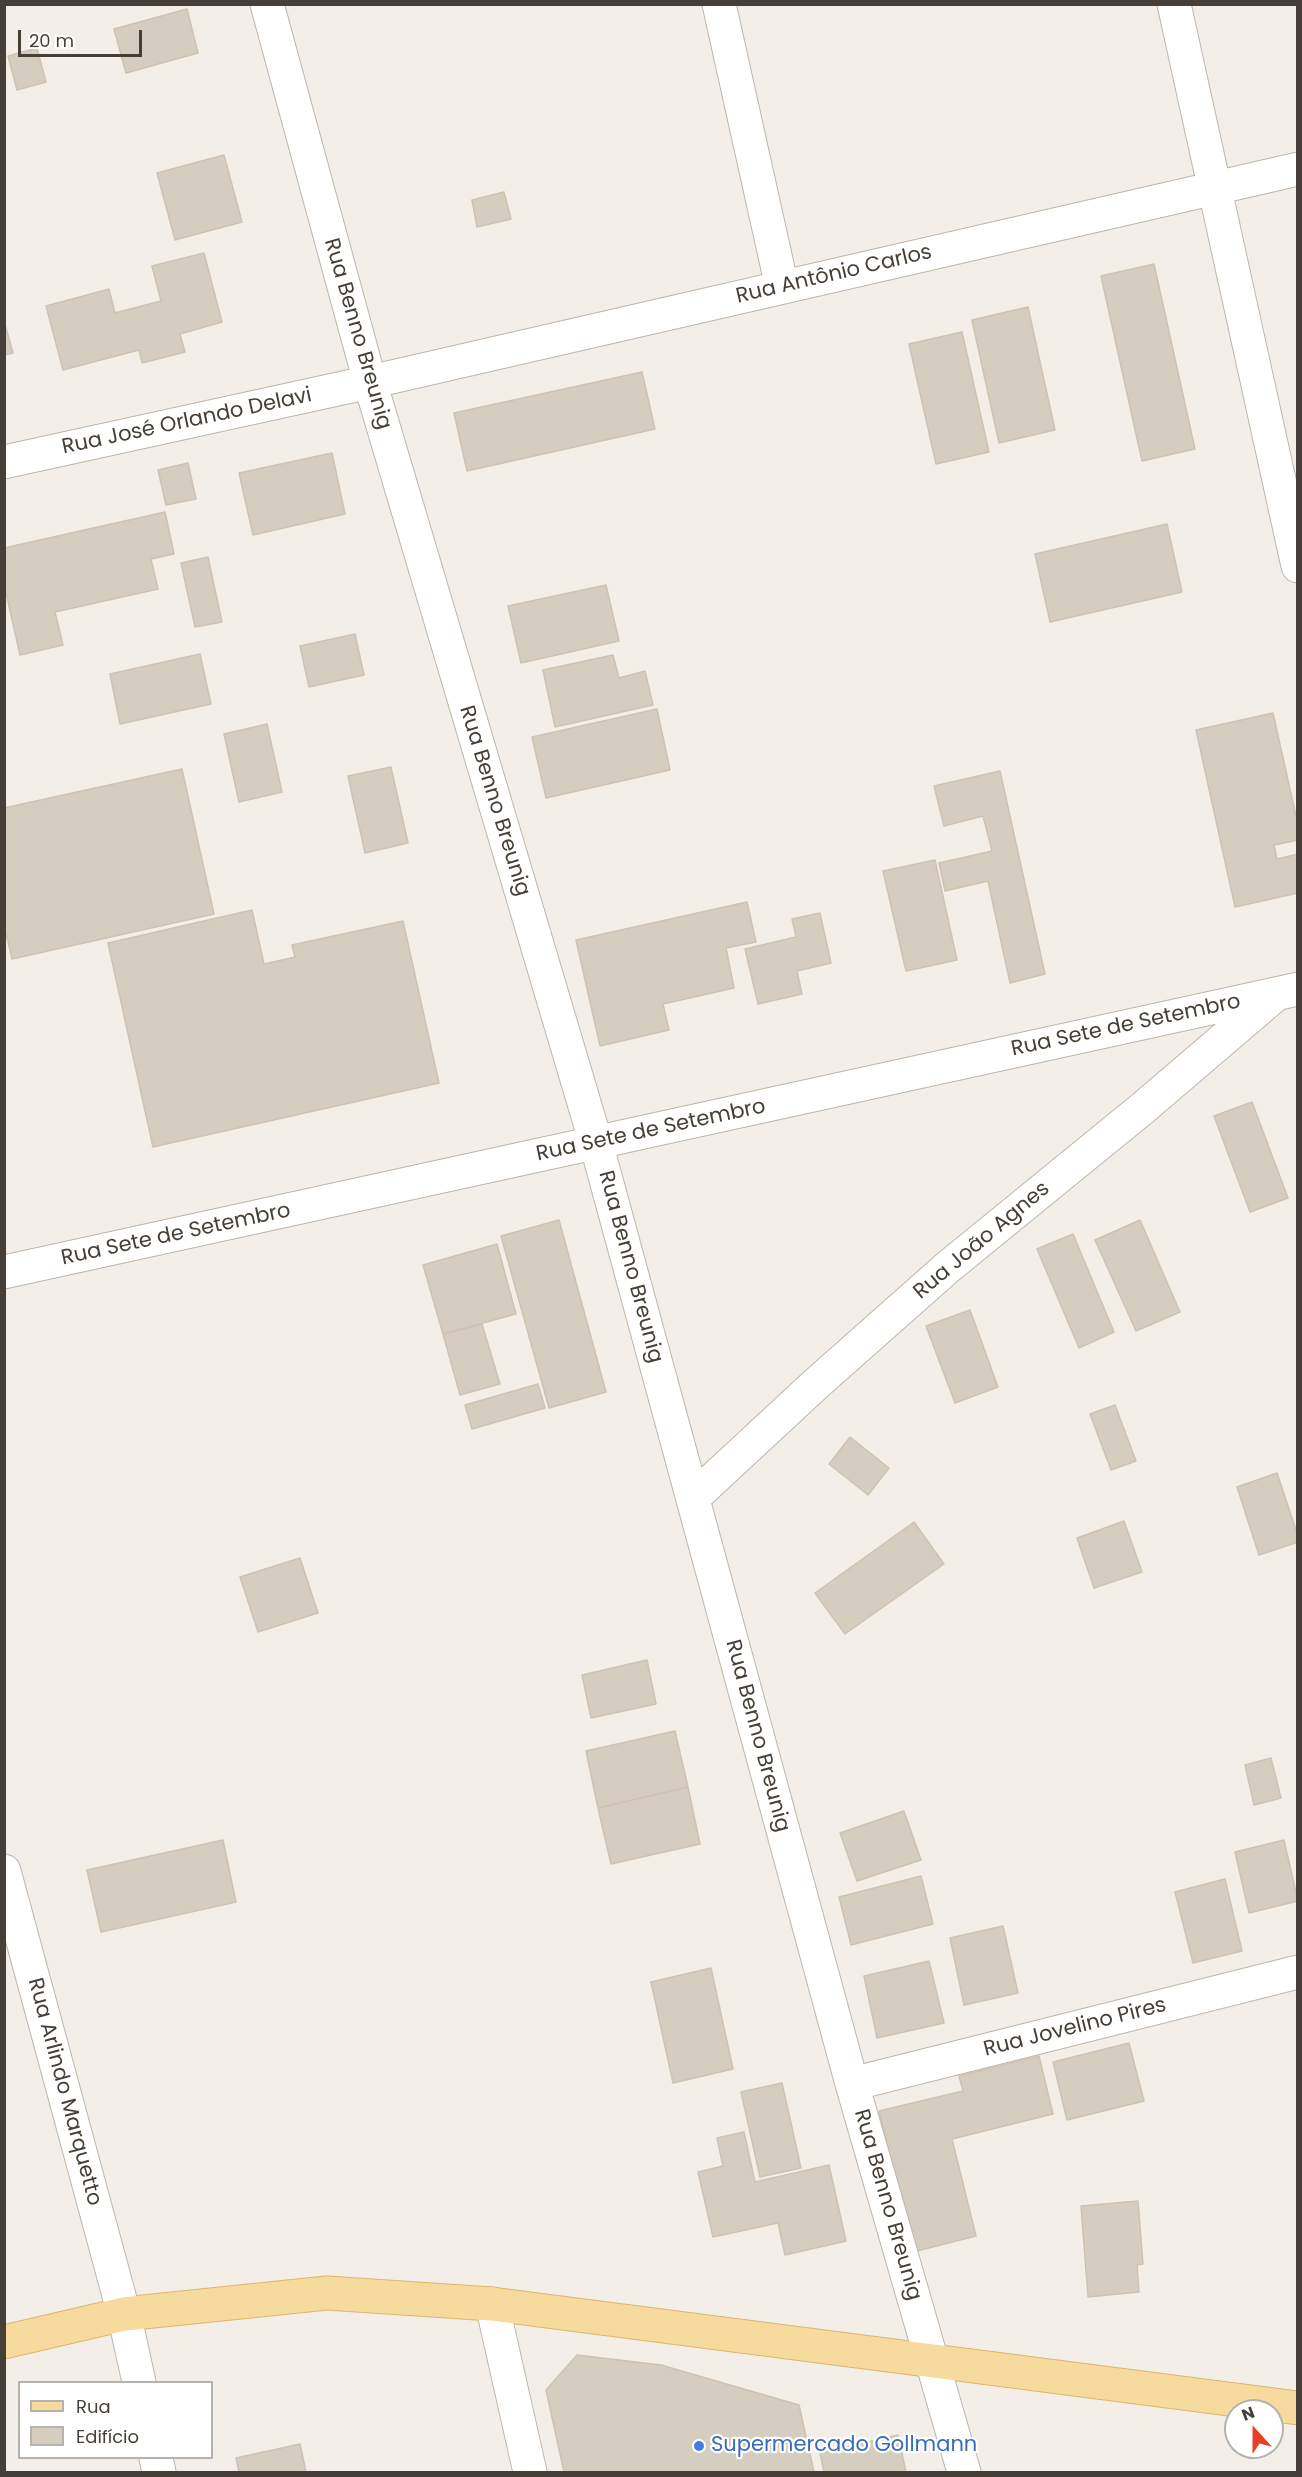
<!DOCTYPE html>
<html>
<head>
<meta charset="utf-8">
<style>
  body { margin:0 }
  #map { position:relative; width:1302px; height:2477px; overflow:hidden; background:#f3efe8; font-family:Poppins,sans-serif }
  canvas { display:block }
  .frame { position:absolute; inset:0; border:6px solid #453f37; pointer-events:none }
  .legend { position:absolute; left:18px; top:2381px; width:195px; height:78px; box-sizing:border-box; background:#fff; border:2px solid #b5b2af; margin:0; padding:8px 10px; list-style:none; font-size:18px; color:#453f37 }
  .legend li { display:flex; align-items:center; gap:12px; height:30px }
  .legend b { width:30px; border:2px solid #b5b2af }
  .north { position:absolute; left:1224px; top:2399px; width:60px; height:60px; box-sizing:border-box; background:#fff; border:2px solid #b5b2af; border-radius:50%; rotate:339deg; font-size:16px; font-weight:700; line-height:24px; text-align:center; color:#453f37 }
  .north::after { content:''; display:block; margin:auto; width:21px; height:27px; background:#ea3f27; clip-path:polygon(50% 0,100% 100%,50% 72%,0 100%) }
  .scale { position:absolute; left:18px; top:30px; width:124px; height:27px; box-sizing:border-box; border:3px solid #453f37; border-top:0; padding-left:8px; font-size:18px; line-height:21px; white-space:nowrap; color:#453f37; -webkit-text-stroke:4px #fff; paint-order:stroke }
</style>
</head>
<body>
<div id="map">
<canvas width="1302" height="2477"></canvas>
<div class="frame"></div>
<ul class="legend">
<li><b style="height:8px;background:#f7da9d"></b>Rua</li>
<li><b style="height:16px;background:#d6cdc1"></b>Edifício</li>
</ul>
<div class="north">N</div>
<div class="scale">20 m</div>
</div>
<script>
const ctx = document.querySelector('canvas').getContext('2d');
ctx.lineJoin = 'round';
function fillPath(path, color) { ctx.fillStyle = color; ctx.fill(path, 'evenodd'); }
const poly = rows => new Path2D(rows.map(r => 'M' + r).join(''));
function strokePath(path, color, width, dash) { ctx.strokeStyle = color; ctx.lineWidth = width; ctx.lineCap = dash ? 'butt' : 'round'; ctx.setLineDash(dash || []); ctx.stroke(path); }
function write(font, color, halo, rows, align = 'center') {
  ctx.font = font + ' Poppins,sans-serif'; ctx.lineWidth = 4.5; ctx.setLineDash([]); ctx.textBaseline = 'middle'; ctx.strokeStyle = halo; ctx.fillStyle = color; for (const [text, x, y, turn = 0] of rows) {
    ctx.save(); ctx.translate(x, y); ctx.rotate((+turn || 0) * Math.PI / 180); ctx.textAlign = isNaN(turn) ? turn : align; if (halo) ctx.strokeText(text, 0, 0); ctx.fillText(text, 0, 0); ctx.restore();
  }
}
const building = poly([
  [187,9,198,53,126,73,114,29,187,9],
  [37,48,46,82,17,90,8,56,37,48],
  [224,155,242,222,175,240,157,173,224,155],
  [504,192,511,219,477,227,472,200,504,192],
  [204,253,222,322,180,334,185,352,142,363,139,350,63,370,46,306,109,289,115,313,161,301,152,266,204,253],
  [1154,264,1195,449,1142,461,1101,276,1154,264],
  [1028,307,1055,430,999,443,972,320,1028,307],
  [4,321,13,353,4,355,4,321],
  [962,332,989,452,936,464,909,344,962,332],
  [642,372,655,429,467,471,454,413,642,372],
  [332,453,345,514,253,535,239,473,332,453],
  [188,463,196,499,166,505,158,470,188,463],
  [165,512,174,554,151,559,158,589,55,612,63,645,20,655,4,584,4,548,165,512],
  [1167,524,1182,592,1050,622,1035,554,1167,524],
  [208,557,222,622,195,627,181,563,208,557],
  [606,585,619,641,521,663,508,606,606,585],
  [355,634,364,675,309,687,300,646,355,634],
  [200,654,211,704,120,724,110,674,200,654],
  [613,655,619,678,645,671,653,705,555,727,543,670,613,655],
  [657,709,670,770,546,798,532,737,657,709],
  [1273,713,1298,825,1298,840,1274,845,1277,859,1298,854,1298,893,1235,907,1196,730,1273,713],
  [267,724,282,792,239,802,224,734,267,724],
  [391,767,408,843,365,853,348,776,391,767],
  [182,769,214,914,12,959,4,925,4,808,182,769],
  [1000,771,1045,974,1010,983,988,881,945,891,939,863,992,851,983,816,944,826,934,786,1000,771],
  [935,860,957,960,906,971,883,871,935,860],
  [747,902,756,942,726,948,734,988,663,1004,669,1030,600,1046,576,940,747,902],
  [252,910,264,964,295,957,292,945,403,921,439,1083,153,1147,108,943,252,910],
  [820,913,831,963,797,971,802,994,758,1004,745,949,796,937,792,919,820,913],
  [1252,1102,1288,1198,1250,1212,1214,1116,1252,1102],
  [559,1220,606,1392,549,1408,501,1236,559,1220],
  [1140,1220,1180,1312,1136,1331,1095,1240,1140,1220],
  [1073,1234,1114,1332,1079,1348,1037,1249,1073,1234],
  [497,1244,516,1314,443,1334,423,1265,497,1244],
  [970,1310,998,1387,955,1403,926,1326,970,1310],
  [482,1324,500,1384,460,1395,443,1334,482,1324],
  [538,1384,545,1408,472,1429,465,1405,538,1384],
  [1115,1405,1136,1461,1111,1470,1090,1414,1115,1405],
  [850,1437,889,1468,868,1495,829,1464,850,1437],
  [1277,1473,1298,1536,1298,1542,1259,1555,1237,1487,1277,1473],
  [1124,1521,1142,1572,1094,1588,1077,1538,1124,1521],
  [914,1522,944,1564,845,1634,815,1593,914,1522],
  [300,1558,318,1613,258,1632,240,1577,300,1558],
  [647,1660,656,1704,591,1718,582,1675,647,1660],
  [675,1731,688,1787,598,1808,586,1751,675,1731],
  [1271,1758,1281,1798,1254,1805,1245,1765,1271,1758],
  [688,1787,700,1844,611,1864,598,1808,688,1787],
  [904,1811,921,1860,857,1881,840,1833,904,1811],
  [223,1840,236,1902,101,1932,87,1870,223,1840],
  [1284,1840,1298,1901,1249,1913,1235,1852,1284,1840],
  [921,1876,933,1924,851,1945,839,1897,921,1876],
  [1225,1879,1242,1951,1193,1963,1175,1892,1225,1879],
  [1003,1926,1018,1993,964,2005,950,1938,1003,1926],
  [929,1961,944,2023,877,2038,864,1976,929,1961],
  [711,1968,733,2069,673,2083,651,1982,711,1968],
  [1129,2043,1144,2101,1067,2120,1053,2062,1129,2043],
  [1039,2056,1053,2114,952,2139,976,2236,913,2252,879,2111,963,2091,959,2076,1039,2056],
  [782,2083,801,2168,760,2177,741,2092,782,2083],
  [744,2132,755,2182,829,2165,846,2241,785,2255,778,2223,713,2237,698,2172,723,2166,717,2138,744,2132],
  [1138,2201,1143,2264,1137,2265,1139,2292,1088,2297,1081,2206,1138,2201],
  [577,2355,661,2365,799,2405,814,2472,564,2472,546,2390,577,2355],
  [898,2435,906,2472,824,2472,820,2453,898,2435],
  [300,2444,306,2472,239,2472,236,2458,300,2444]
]);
const minor = poly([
  [267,4,370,382,596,1143,852,2084,964,2472],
  [719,4,782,287],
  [1174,4,1298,566],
  [4,462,370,382,1298,169],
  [4,1272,1298,989],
  [693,1498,817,1383,948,1267,1143,1108,1274,996],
  [4,1871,124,2314,139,2382],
  [852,2084,1298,1972],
  [492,2304,530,2472],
  [156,2458,159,2472]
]);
const major = poly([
  [4,2342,124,2314,327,2293,492,2304,1298,2408]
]);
const markers = [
  [699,2446,6,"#3f7fe0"]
];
const streetNames = [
  ["Rua Antônio Carlos",834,275,-13],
  ["Rua Benno Breunig",357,334,74],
  ["Rua José Orlando Delavi",187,422,-12],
  ["Rua Benno Breunig",494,801,73],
  ["Rua Sete de Setembro",1126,1026,-12],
  ["Rua Sete de Setembro",651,1131,-12],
  ["Rua Sete de Setembro",176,1235,-12],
  ["Rua João Agnes",982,1241,-40],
  ["Rua Benno Breunig",630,1267,75],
  ["Rua Benno Breunig",757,1736,75],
  ["Rua Jovelino Pires",1075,2028,-14],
  ["Rua Arlindo Marquetto",64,2092,75],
  ["Rua Benno Breunig",887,2205,74]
];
const shopNames = [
  ["Supermercado Gollmann",711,2446]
];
fillPath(building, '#d6cdc1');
strokePath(building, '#cec2b2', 1.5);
strokePath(minor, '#bdb6ab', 35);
strokePath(major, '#dbb76d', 35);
strokePath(minor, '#fff', 33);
strokePath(major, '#f7da9d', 33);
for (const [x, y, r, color] of markers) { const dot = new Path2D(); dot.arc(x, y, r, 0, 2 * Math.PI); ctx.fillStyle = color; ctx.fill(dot); strokePath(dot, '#fff', 2); }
write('21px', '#453f37', '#fff', streetNames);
write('21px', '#366cbe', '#fff', shopNames, 'left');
</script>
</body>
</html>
